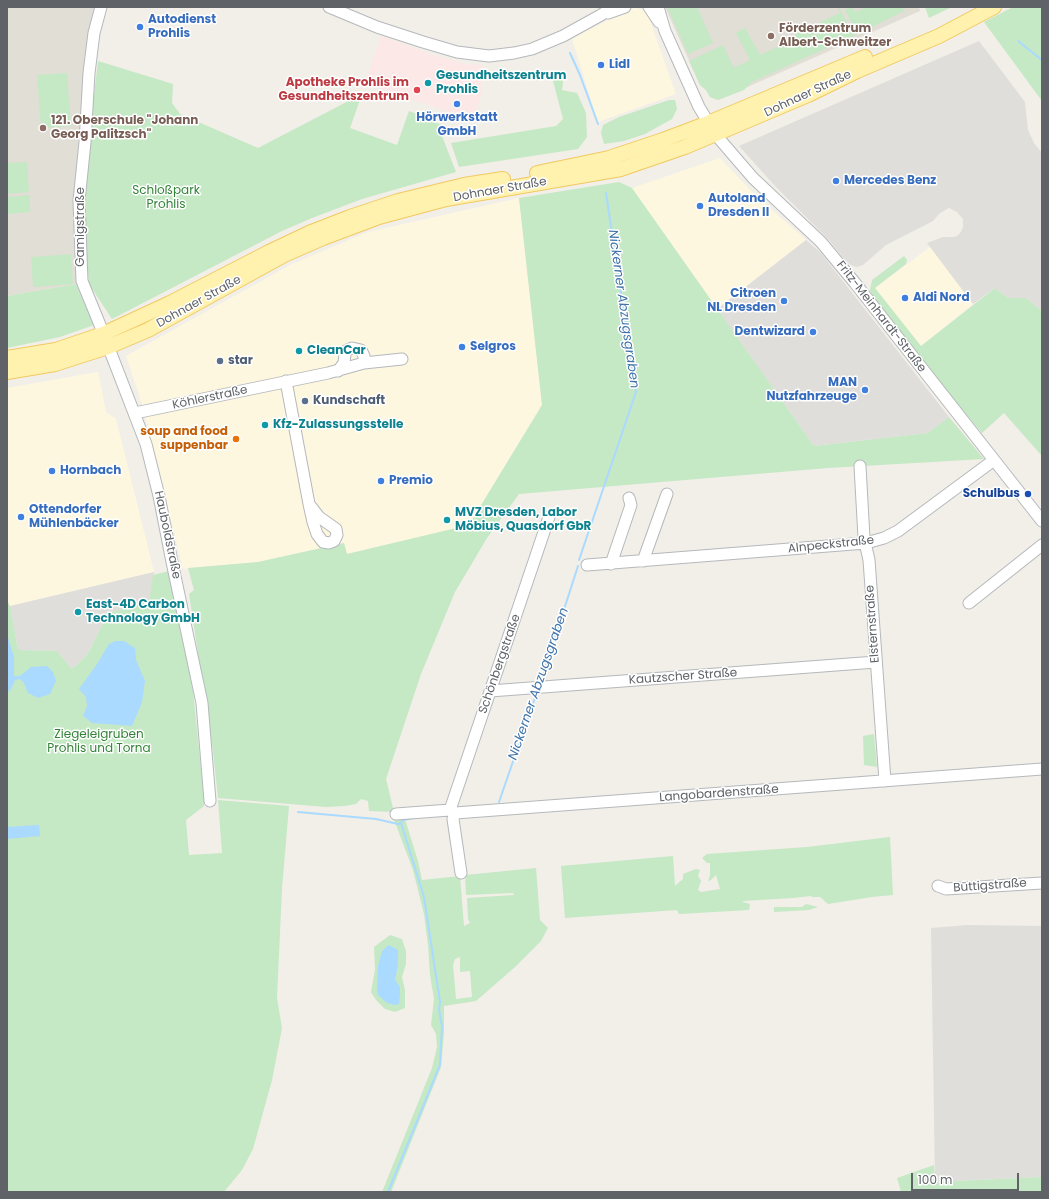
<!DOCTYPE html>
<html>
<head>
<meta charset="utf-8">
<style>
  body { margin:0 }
  #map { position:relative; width:1049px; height:1199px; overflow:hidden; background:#f1efe8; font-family:Poppins,sans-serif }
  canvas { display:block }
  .frame { position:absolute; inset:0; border:8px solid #5f6368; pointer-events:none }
  .scale { position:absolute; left:911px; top:1173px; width:108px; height:18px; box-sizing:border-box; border:2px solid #5f6368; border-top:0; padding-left:5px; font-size:12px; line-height:14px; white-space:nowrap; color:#5f6368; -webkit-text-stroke:3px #fff; paint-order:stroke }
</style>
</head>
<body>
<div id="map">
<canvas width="1049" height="1199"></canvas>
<div class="frame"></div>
<div class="scale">100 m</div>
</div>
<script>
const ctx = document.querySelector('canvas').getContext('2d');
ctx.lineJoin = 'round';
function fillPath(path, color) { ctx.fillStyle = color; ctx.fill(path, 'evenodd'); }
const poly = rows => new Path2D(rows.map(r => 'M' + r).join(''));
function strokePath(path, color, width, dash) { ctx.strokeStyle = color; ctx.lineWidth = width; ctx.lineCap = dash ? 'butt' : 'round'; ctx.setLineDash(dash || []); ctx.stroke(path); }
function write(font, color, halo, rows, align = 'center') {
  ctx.font = font + ' Poppins,sans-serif'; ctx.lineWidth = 3; ctx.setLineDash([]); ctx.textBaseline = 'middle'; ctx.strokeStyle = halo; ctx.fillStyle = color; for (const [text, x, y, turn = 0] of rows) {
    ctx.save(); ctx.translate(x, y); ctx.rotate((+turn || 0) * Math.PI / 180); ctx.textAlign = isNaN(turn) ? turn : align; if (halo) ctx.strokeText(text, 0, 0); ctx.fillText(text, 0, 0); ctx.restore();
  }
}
const commercial = poly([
  [635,8,644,10,647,13,676,94,598,122,572,39,627,10],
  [720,158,754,194,806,240,717,309,632,188],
  [519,198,542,405,469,525,347,554,344,543,258,562,183,569,142,404,126,356,292,264,368,232],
  [930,247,973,304,921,346,875,288],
  [98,372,106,412,116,419,154,572,10,606,7,601,7,388]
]);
const industrial = poly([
  [979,41,1025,102,1028,130,1034,143,1042,153,1042,311,1026,298,1008,298,995,288,973,304,927,243,943,237,953,237,957,236,961,232,963,227,963,219,957,212,949,208,940,213,933,221,886,245,863,265,857,267,851,265,845,260,829,240,775,186,739,146],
  [806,240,821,253,949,417,928,433,814,446,717,309],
  [154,572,149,601,112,612,102,625,89,652,76,666,71,668,57,651,18,650,10,606],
  [967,925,1042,926,1042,1177,935,1182,931,928]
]);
const education = poly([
  [7,7,95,7,85,55,74,200,76,284,7,296],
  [665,7,919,7,920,11,718,100,710,97,706,90,700,85]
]);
const medical = poly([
  [381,36,437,56,466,64,483,65,482,90,475,115,472,117,470,118,463,117,365,83]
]);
const green = poly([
  [667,7,697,7,713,43,688,54],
  [838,7,839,7,849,27,853,26,845,10,851,7,853,7,855,12,867,7,902,7,904,11,868,29,752,82,744,90,718,100,710,97,706,90,700,85,689,61,723,45,734,68,750,60,736,33,745,28,760,55,796,38,795,34,840,13],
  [925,7,952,7,929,18],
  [1013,7,1042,7,1042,101,984,22],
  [98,61,173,84,172,103,180,114,258,148,362,94,350,128,397,145,409,111,420,115,419,117,451,128,442,136,456,172,362,199,312,218,282,231,112,319,89,284,82,198],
  [67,73,71,126,41,128,37,75],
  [562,75,563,83,562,90,577,93,586,113,587,137,578,149,459,167,451,143,556,126,563,119,552,77],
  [669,100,675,100,677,109,672,119,645,134,624,141,604,144,601,133,603,125,619,117],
  [27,162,29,192,7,194,7,163],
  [619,182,632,188,814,446,928,433,949,417,984,459,828,468,519,494,487,538,455,592,421,674,386,779,394,812,369,811,368,801,361,799,356,804,345,806,326,807,218,798,213,751,189,594,194,590,188,568,258,562,344,543,347,554,469,525,542,405,519,198],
  [30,195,30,212,7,214,7,197],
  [71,254,73,284,33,287,31,257],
  [904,256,907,260,906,264,875,288,921,346,995,288,1008,298,1026,298,1042,311,1042,456,1004,413,982,433,958,405,915,351,872,295,870,290,872,280],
  [76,284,94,325,60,337,7,348,7,296],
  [169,571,193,691,204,798,204,806,186,820,189,855,222,853,218,800,289,806,282,888,277,998,282,1028,272,1080,253,1149,242,1170,224,1192,7,1192,7,601,10,606,18,650,57,651,71,668,76,666,89,652,102,625,112,612,149,601,153,575],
  [874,734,877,767,864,765,863,736],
  [404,816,418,861,422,880,460,876,464,926,470,923,468,919,467,898,514,895,513,893,466,895,465,875,536,868,540,920,548,928,541,941,515,967,476,1001,444,1006,444,1033,441,1067,391,1192,382,1192,432,1068,437,1047,436,1034,431,1025,434,999,430,975,428,945,424,914,413,870,393,817],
  [460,957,460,972,470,971,472,997,456,999,453,965,455,959],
  [890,837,893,895,872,897,828,904,820,897,812,897,811,896,793,898,743,901,743,902,750,904,749,910,679,914,677,910,565,918,561,866,673,856,675,886,683,879,683,874,696,869,700,870,698,876,701,881,698,890,701,892,720,889,716,875,711,880,708,881,710,875,710,863,707,863,702,858,707,854,807,847],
  [806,904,818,907,809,910,774,912,774,907,802,907],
  [390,935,402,939,406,951,406,964,402,977,405,990,405,1008,395,1012,385,1009,376,1000,371,992,375,970,374,947],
  [934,1165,935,1182,1042,1177,1042,1192,901,1192,897,1178]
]);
const water = poly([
  [7,634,14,657,14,676,20,676,31,667,47,666,53,672,56,681,50,694,38,698,28,693,24,683,20,679,15,680,11,689,7,693],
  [115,641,124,641,135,648,136,660,145,681,142,702,132,726,92,723,83,716,87,706,86,697,79,689,97,664,109,644],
  [39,825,40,836,7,839,7,827],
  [389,945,398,950,398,965,395,980,400,987,400,995,399,1004,395,1005,387,1003,378,995,377,987,378,966,382,951]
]);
const stream = poly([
  [1018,41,1042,60],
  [570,53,580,75,598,124],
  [579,560,636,392,606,193],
  [540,684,578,566],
  [499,802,537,692],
  [298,812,376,819,398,824,401,823],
  [388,1192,440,1065,442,1026,439,1010,440,1002,424,897,401,823,403,820,414,818]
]);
const minor = poly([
  [101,7,94,33,89,73,85,142,79,201,82,281,100,325,146,444,159,496,172,562,202,703,210,801],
  [329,7,377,27,423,42,457,52,489,56,514,53,532,49,563,36,601,15,613,7],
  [649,7,659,22],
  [658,7,665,31,699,107,716,135,753,178,821,242,855,283,1042,521],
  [608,13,625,7],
  [338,371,344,363,345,354,347,350,352,348,361,350,364,356,364,363],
  [286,381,309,504,313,522,317,534,323,542,329,543,334,541,337,535,336,529,319,517,309,504],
  [135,413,328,373,364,363,402,359],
  [860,466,864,538,869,560,885,781],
  [643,561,667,494],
  [611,564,631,505,629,498],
  [587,565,866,543,884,538,898,531,994,460],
  [969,603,1042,545],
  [490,691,876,662],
  [450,810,549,517],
  [455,813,453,819,461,873],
  [396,814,450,810,455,813,1042,769],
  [938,886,946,889,1042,883]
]);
const major = poly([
  [537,173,609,158,663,140,708,123,865,57],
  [7,358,56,350,103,334,170,303,269,252,309,233,350,217,398,201,464,185,503,179],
  [7,372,55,364,108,347,148,330,284,255,323,238,379,217,446,199,621,169,685,147,808,95,857,71,939,36,994,7]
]);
const markers = [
  [140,27,4,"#3f7fe0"],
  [771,36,4,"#8d6e63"],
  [601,65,4,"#3f7fe0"],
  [428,83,4,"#0f9aa8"],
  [417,90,4,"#e0444e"],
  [457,104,4,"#3f7fe0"],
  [43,128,4,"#8d6e63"],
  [836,181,4,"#3f7fe0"],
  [700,206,4,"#3f7fe0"],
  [905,298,4,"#3f7fe0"],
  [784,301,4,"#3f7fe0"],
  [813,332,4,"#3f7fe0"],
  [462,347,4,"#3f7fe0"],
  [299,351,4,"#0f9aa8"],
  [220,361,4,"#5c6f8a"],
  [865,390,4,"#3f7fe0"],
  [305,401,4,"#5c6f8a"],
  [265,425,4,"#0f9aa8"],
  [236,439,4,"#e8710a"],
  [52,471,4,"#3f7fe0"],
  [381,481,4,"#3f7fe0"],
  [1028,494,4,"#1a4fb4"],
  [21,517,4,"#3f7fe0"],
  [447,520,4,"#0f9aa8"],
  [78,612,4,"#0f9aa8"]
];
const shopNames = [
  ["Autodienst",148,20],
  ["Prohlis",148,34],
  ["Lidl",609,65],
  ["Hörwerkstatt",457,118,"center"],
  ["GmbH",457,132,"center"],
  ["Mercedes Benz",844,181],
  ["Autoland",708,199],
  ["Dresden II",708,213],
  ["Citroen",776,294,"right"],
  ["NL Dresden",776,308,"right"],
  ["Aldi Nord",913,298],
  ["Dentwizard",805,332,"right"],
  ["Selgros",470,347],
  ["MAN",857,383,"right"],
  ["Nutzfahrzeuge",857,397,"right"],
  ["Hornbach",60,471],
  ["Premio",389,481],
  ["Ottendorfer",29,510],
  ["Mühlenbäcker",29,524]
];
const educationNames = [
  ["Förderzentrum",779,29],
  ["Albert-Schweitzer",779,43],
  ["121. Oberschule \"Johann",51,121],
  ["Georg Palitzsch\"",51,135]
];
const cultureNames = [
  ["Gesundheitszentrum",436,76],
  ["Prohlis",436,90],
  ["CleanCar",307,351],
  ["Kfz-Zulassungsstelle",273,425],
  ["MVZ Dresden, Labor",455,513],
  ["Möbius, Quasdorf GbR",455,527],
  ["East-4D Carbon",86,605],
  ["Technology GmbH",86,619]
];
const healthNames = [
  ["Apotheke Prohlis im",409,83],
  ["Gesundheitszentrum",409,97]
];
const streetNames = [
  ["Dohnaer Straße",808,94,-25],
  ["Dohnaer Straße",500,190,-10],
  ["Gamigstraße",81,227,-90],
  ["Dohnaer Straße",199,302,-29],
  ["Fritz-Meinhardt-Straße",881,317,52],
  ["Köhlerstraße",210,398,-12],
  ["Hauboldstraße",167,535,78],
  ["Alnpeckstraße",831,545,-6],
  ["Elsternstraße",873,624,-94],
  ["Schönbergstraße",500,664,-71],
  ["Kautzscher Straße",683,677,-4],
  ["Langobardenstraße",719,794,-4],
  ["Büttigstraße",990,886,-4]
];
const parkNames = [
  ["Schloßpark",166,191],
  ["Prohlis",166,205],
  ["Ziegeleigruben",99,735],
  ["Prohlis und Torna",99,749]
];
const serviceNames = [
  ["star",228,361],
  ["Kundschaft",313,401]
];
const foodNames = [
  ["soup and food",228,432],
  ["suppenbar",228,446]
];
const transitNames = [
  ["Schulbus",1020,494]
];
const waterNames = [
  ["Nickerner Abzugsgraben",623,309,82],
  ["Nickerner Abzugsgraben",539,684,-71]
];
fillPath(commercial, '#fef7e0');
fillPath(industrial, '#e0deda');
fillPath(education, '#e1ded6');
fillPath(medical, '#fce8e6');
fillPath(green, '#c5e8c5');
fillPath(water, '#aadaff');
strokePath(stream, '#aadaff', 2);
strokePath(minor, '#b5b8bc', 13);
strokePath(major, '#f2c960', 16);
strokePath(minor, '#fff', 11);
strokePath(major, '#fff2af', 14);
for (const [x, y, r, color] of markers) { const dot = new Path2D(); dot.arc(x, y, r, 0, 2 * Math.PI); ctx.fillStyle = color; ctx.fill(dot); strokePath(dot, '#fff', 1.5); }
write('bold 12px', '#366cbe', '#fff', shopNames, 'left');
write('bold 12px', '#785e54', '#fff', educationNames, 'left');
write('bold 12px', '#0d838f', '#fff', cultureNames, 'left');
write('bold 12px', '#be3a42', '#fff', healthNames, 'right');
write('12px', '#5f6368', '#fff', streetNames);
write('12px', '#348238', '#fff', parkNames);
write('bold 12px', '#4e5e75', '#fff', serviceNames, 'left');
write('bold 12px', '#c56008', '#fff', foodNames, 'right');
write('bold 12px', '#164399', '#fff', transitNames, 'right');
write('italic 13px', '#4174aa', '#fff', waterNames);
</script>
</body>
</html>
